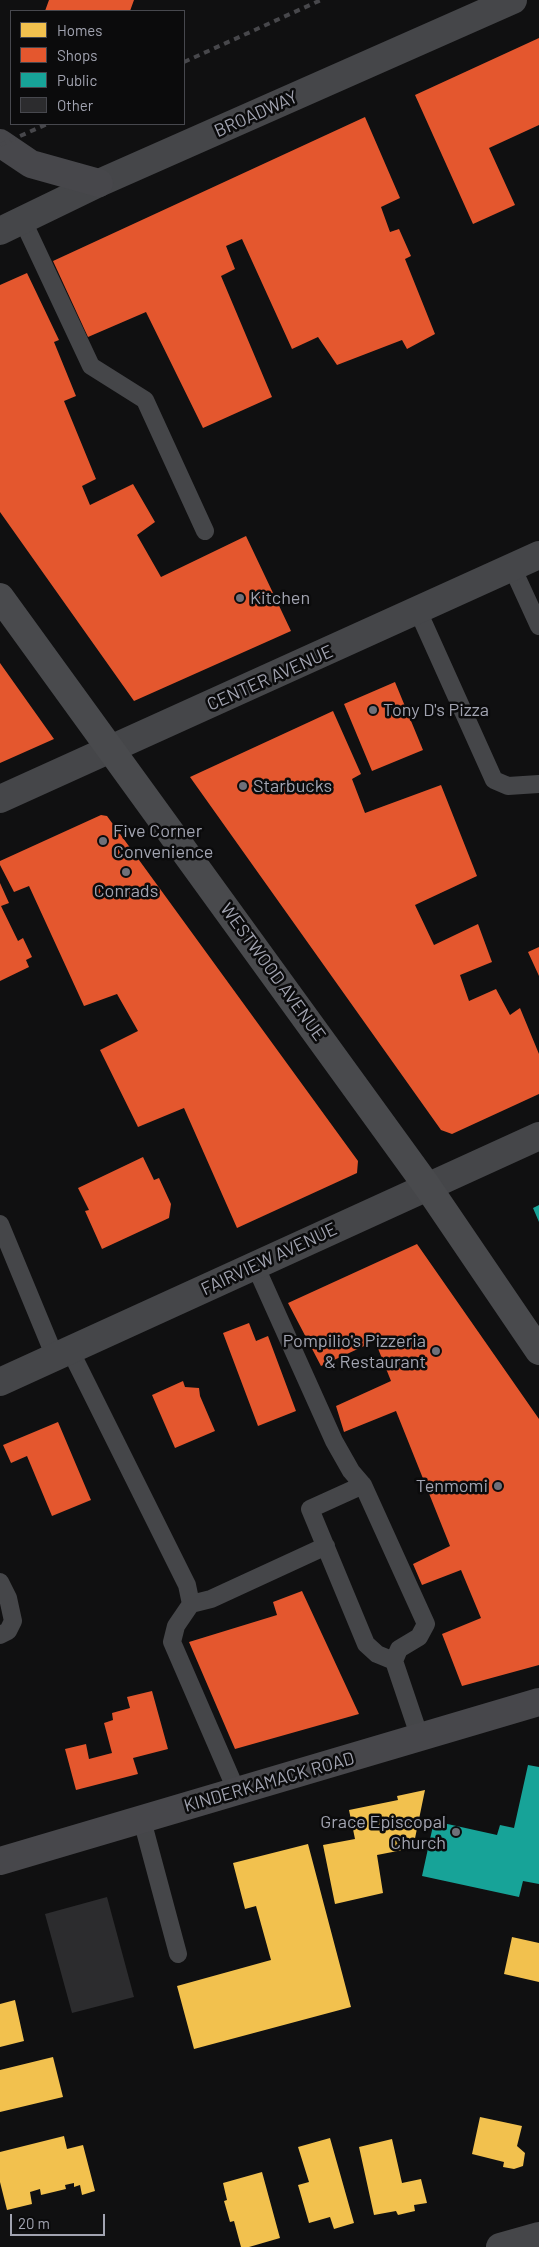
<!DOCTYPE html>
<html>
<head>
<meta charset="utf-8">
<style>
  body { margin:0 }
  #map { position:relative; width:539px; height:2247px; overflow:hidden; background:#101011; font-family:Barlow,sans-serif }
  canvas { display:block }
  .legend { position:absolute; left:10px; top:10px; width:175px; height:115px; box-sizing:border-box; background:#0b0b0c; border:1px solid #47484e; margin:0; padding:6px 9px; list-style:none; font-size:15px; color:#a2a4b1 }
  .legend li { display:flex; align-items:center; gap:10px; height:25px }
  .legend b { width:25px; border:1px solid #47484e }
  .scale { position:absolute; left:10px; top:2214px; width:95px; height:22px; box-sizing:border-box; border:2px solid #a2a4b1; border-top:0; padding-left:6px; font-size:15px; line-height:18px; white-space:nowrap; color:#a2a4b1; -webkit-text-stroke:4px #0b0b0c; paint-order:stroke }
</style>
</head>
<body>
<div id="map">
<canvas width="539" height="2247"></canvas>
<ul class="legend">
<li><b style="height:14px;background:#f2c14e"></b>Homes</li>
<li><b style="height:14px;background:#e4572e"></b>Shops</li>
<li><b style="height:14px;background:#17a398"></b>Public</li>
<li><b style="height:14px;background:#2c2c2e"></b>Other</li>
</ul>
<div class="scale">20 m</div>
</div>
<script>
const ctx = document.querySelector('canvas').getContext('2d');
ctx.lineJoin = 'round';
function fillPath(path, color) { ctx.fillStyle = color; ctx.fill(path, 'evenodd'); }
const poly = rows => new Path2D(rows.map(r => 'M' + r).join(''));
function strokePath(path, color, width, dash) { ctx.strokeStyle = color; ctx.lineWidth = width; ctx.lineCap = dash ? 'butt' : 'round'; ctx.setLineDash(dash || []); ctx.stroke(path); }
function write(font, color, halo, rows, align = 'center') {
  ctx.font = font + ' Barlow,sans-serif'; ctx.lineWidth = 5; ctx.setLineDash([]); ctx.textBaseline = 'middle'; ctx.strokeStyle = halo; ctx.fillStyle = color; for (const [text, x, y, turn = 0] of rows) {
    ctx.save(); ctx.translate(x, y); ctx.rotate((+turn || 0) * Math.PI / 180); ctx.textAlign = isNaN(turn) ? turn : align; if (halo) ctx.strokeText(text, 0, 0); ctx.fillText(text, 0, 0); ctx.restore();
  }
}
const homes = poly([
  [425,1790,413,1848,377,1855,383,1893,335,1904,323,1845,355,1839,349,1810,398,1800,397,1796],
  [308,1844,351,2007,194,2049,177,1986,271,1960,256,1906,245,1909,233,1863],
  [512,1937,539,1943,539,1982,504,1974],
  [15,2000,24,2041,0,2047,0,2004],
  [53,2057,63,2097,0,2112,0,2070],
  [480,2117,522,2126,517,2146,525,2153,523,2166,514,2169,503,2167,504,2162,472,2154],
  [64,2136,67,2149,83,2145,95,2191,82,2195,80,2185,74,2187,74,2183,65,2185,66,2189,41,2195,40,2189,30,2192,32,2204,7,2210,0,2182,0,2152],
  [330,2138,354,2223,334,2229,330,2217,309,2223,298,2185,309,2182,298,2147],
  [392,2139,402,2183,421,2179,427,2203,414,2205,415,2211,398,2215,396,2211,374,2215,359,2147],
  [262,2172,280,2238,249,2247,241,2247,234,2221,230,2222,224,2201,227,2200,223,2183]
]);
const shops = poly([
  [49,0,134,0,130,11,45,11],
  [539,38,539,125,489,148,515,205,473,224,415,95],
  [365,117,400,198,381,207,390,232,399,229,411,256,405,259,435,334,407,349,402,340,337,365,318,337,292,349,242,239,226,246,235,269,221,276,272,397,203,428,146,312,88,337,53,261],
  [27,273,59,340,54,342,76,396,64,401,96,479,82,486,90,505,133,484,155,522,137,535,161,577,246,536,291,631,134,701,0,512,0,285],
  [0,663,54,739,0,763],
  [395,682,423,750,372,771,344,704],
  [333,711,361,774,352,779,365,813,441,785,477,876,415,905,434,945,478,924,492,962,460,975,469,1001,496,989,510,1015,520,1008,539,1054,539,1094,452,1134,441,1130,190,777],
  [101,815,107,816,358,1161,357,1173,237,1228,184,1108,138,1127,100,1050,138,1031,117,994,84,1006,29,886,14,892,0,865,0,861],
  [0,883,9,903,1,906,18,941,23,938,32,957,26,960,29,967,0,981],
  [539,947,539,976,528,952],
  [143,1157,154,1180,159,1178,171,1204,169,1218,102,1249,85,1211,89,1210,78,1188],
  [417,1244,539,1419,539,1665,462,1686,442,1634,481,1618,461,1570,422,1585,413,1564,450,1546,396,1411,344,1432,336,1406,391,1381,375,1341,321,1366,288,1303],
  [249,1323,256,1341,268,1336,296,1411,258,1426,223,1333],
  [183,1381,185,1387,199,1388,200,1396,215,1431,175,1448,152,1395],
  [58,1422,91,1500,52,1516,27,1456,11,1463,3,1445],
  [302,1591,359,1714,235,1749,189,1642,277,1615,273,1602],
  [152,1691,168,1749,133,1758,138,1774,76,1790,65,1749,86,1744,89,1759,112,1753,104,1723,113,1720,112,1713,130,1708,127,1697]
]);
const public = poly([
  [539,1205,539,1222,533,1208],
  [528,1765,539,1767,539,1884,523,1881,519,1897,422,1876,434,1821,497,1835,500,1825,514,1828]
]);
const building = poly([
  [107,1897,134,1997,72,2013,45,1914]
]);
const service = poly([
  [23,221,91,366,145,400,205,531],
  [512,567,539,626],
  [418,611,494,780,508,786,539,784],
  [0,1224,55,1357],
  [255,1265,334,1441,351,1471,363,1485,426,1624,419,1637,399,1649,394,1661,420,1738],
  [70,1350,187,1585,191,1604,176,1626,172,1642,237,1792],
  [363,1485,310,1509,366,1644,377,1654,394,1661],
  [0,1582,8,1598,13,1621,8,1631,0,1635],
  [191,1604,211,1599,326,1546],
  [142,1820,178,1954]
]);
const minor = poly([
  [0,799,539,555],
  [0,1382,539,1136],
  [500,2247,539,2236]
]);
const tertiary = poly([
  [0,231,99,183,513,0]
]);
const secondary = poly([
  [0,597,427,1186,539,1351]
]);
const primary = poly([
  [0,143,31,164,99,183],
  [0,1861,539,1702]
]);
const rail = poly([
  [184,62,321,0],
  [0,145,47,124]
]);
const markers = [
  [240,598,5,"#6f7079"],
  [373,710,5,"#6f7079"],
  [243,786,5,"#6f7079"],
  [103,841,5,"#6f7079"],
  [126,872,5,"#6f7079"],
  [436,1351,5,"#6f7079"],
  [498,1486,5,"#6f7079"],
  [456,1832,5,"#6f7079"]
];
const streetNames = [
  ["BROADWAY",256,114,-24],
  ["CENTER AVENUE",270,678,-24],
  ["WESTWOOD AVENUE",273,972,54],
  ["FAIRVIEW AVENUE",269,1259,-25],
  ["KINDERKAMACK ROAD",269,1782,-16]
];
const poiNames = [
  ["Kitchen",250,598],
  ["Tony D's Pizza",383,710],
  ["Starbucks",253,786],
  ["Five Corner",113,831],
  ["Convenience",113,852],
  ["Conrads",126,891,"center"],
  ["Pompilio's Pizzeria",426,1341,"right"],
  ["& Restaurant",426,1362,"right"],
  ["Tenmomi",488,1486,"right"],
  ["Grace Episcopal",446,1822,"right"],
  ["Church",446,1843,"right"]
];
fillPath(homes, '#f2c14e');
fillPath(shops, '#e4572e');
fillPath(public, '#17a398');
fillPath(building, '#2c2c2e');
strokePath(service, '#454649', 18);
strokePath(minor, '#454649', 28);
strokePath(tertiary, '#454649', 28);
strokePath(secondary, '#494a4d', 28);
strokePath(primary, '#47474b', 28);
strokePath(rail, '#47474b', 4, [6, 5]);
for (const [x, y, r, color] of markers) { const dot = new Path2D(); dot.arc(x, y, r, 0, 2 * Math.PI); ctx.fillStyle = color; ctx.fill(dot); strokePath(dot, '#0b0b0c', 2); }
write('18px', '#a2a4b1', '#0b0b0c', streetNames);
write('18px', '#a2a4b1', '#0b0b0c', poiNames, 'left');
</script>
</body>
</html>
